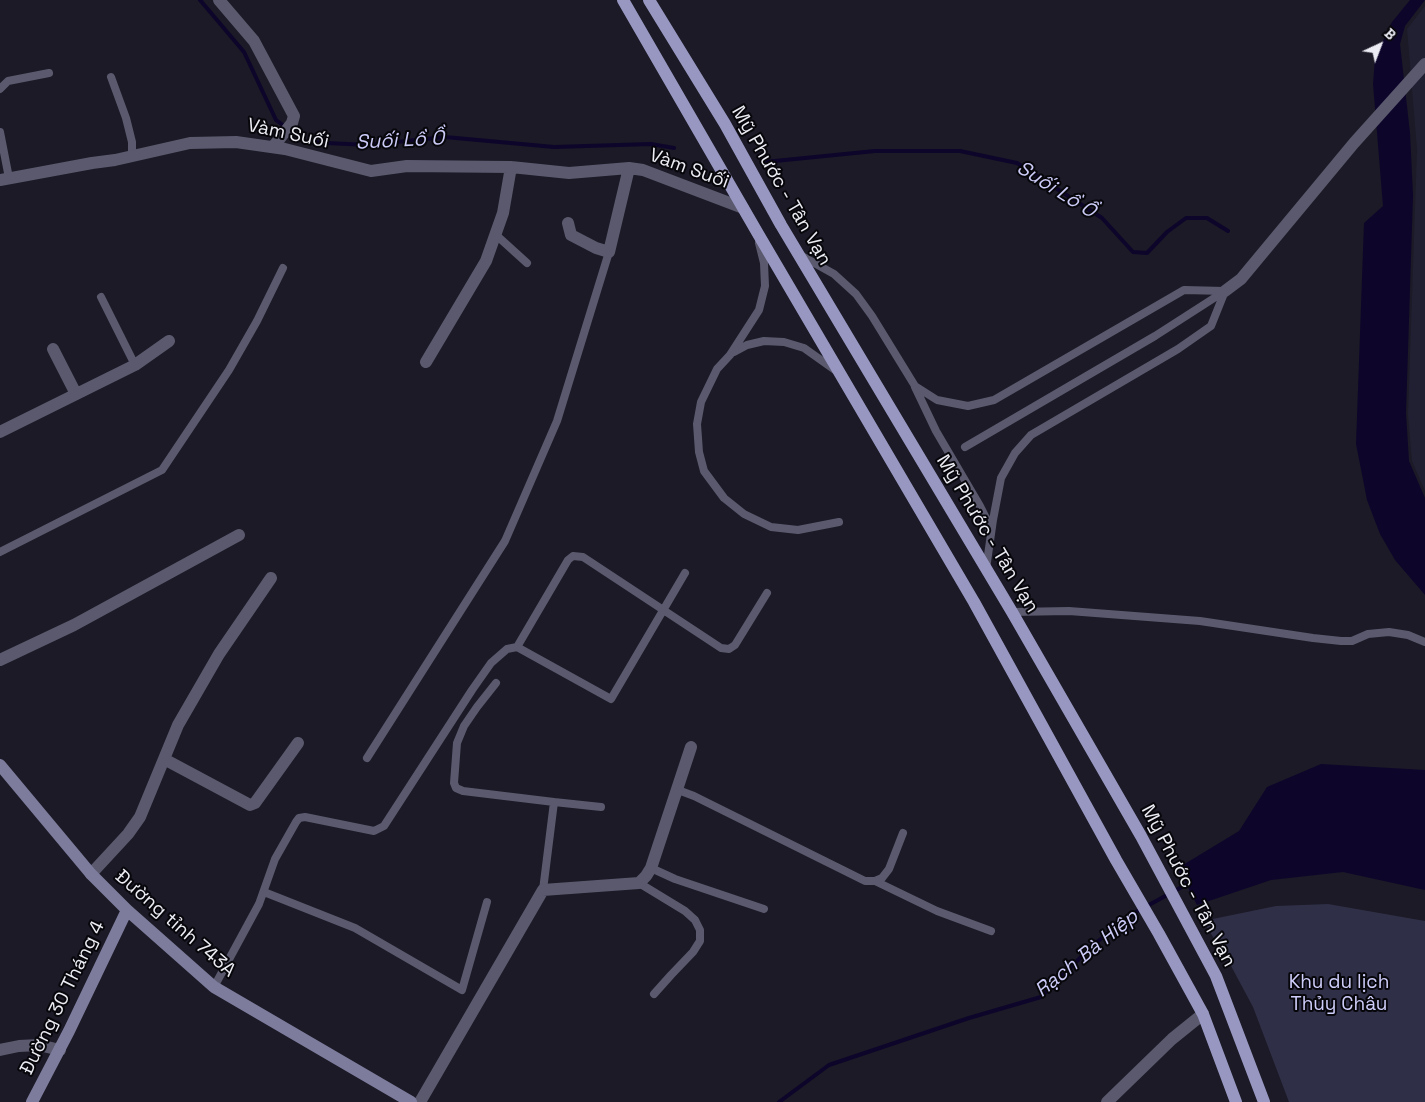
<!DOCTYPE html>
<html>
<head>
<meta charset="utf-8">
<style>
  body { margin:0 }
  #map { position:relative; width:1425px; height:1102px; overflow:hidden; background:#1b1a26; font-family:"Space Grotesk",sans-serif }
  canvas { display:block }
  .north { position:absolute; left:1355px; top:20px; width:50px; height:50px; -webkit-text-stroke:4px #06060b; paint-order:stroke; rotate:43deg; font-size:14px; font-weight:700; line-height:20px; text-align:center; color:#ececf4 }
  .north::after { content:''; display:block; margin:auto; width:18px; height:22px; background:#ececf4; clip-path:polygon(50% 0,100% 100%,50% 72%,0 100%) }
</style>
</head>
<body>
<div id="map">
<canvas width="1425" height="1102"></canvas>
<div class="north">B</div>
</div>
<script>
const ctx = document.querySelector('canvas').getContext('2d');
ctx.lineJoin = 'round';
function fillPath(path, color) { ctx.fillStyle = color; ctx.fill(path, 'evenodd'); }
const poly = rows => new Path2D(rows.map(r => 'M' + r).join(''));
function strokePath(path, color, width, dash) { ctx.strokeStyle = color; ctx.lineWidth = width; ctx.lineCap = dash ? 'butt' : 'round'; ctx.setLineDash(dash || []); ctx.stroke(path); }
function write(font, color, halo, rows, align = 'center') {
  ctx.font = font + ' "Space Grotesk",sans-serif'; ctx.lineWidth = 4; ctx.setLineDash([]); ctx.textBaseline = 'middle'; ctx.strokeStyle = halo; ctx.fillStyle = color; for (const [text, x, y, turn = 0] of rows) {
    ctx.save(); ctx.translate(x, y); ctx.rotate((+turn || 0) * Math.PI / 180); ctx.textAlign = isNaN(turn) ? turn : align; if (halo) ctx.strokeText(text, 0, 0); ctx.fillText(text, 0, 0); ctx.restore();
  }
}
const built = poly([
  [1425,6,1425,491,1412,461,1408,415,1417,149,1407,29]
]);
const green = poly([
  [1328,904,1425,921,1425,1102,1289,1102,1253,1007,1230,964,1203,921,1276,906]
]);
const water = poly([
  [1410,0,1425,0,1405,26,1400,44,1410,133,1413,195,1406,413,1409,461,1425,498,1425,595,1395,560,1380,534,1367,500,1356,444,1364,223,1383,206,1373,84,1375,58,1392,22],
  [1321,764,1425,770,1425,890,1343,872,1271,880,1197,905,1178,868,1239,831,1267,787]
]);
const stream = poly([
  [200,0,244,52,276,120,306,142,368,145,445,137,554,147,651,144,674,148],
  [765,162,875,151,960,151,1017,163,1102,218,1133,252,1147,253,1167,232,1186,218,1207,218,1228,231],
  [779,1102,829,1065,969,1018,1041,997,1093,945,1136,912,1191,882]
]);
const lane = poly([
  [111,77,126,118,132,142,132,157],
  [0,89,8,81,49,73],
  [0,132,9,178],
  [495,234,527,263],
  [759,243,764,263,765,286,759,310,730,355,717,369,701,402,697,424,699,452,704,471,724,498,744,514,771,527,798,530,839,522],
  [800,255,834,274,856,294,872,316,915,386,937,400,968,406,994,400,1184,290,1225,291],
  [101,297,135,365],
  [734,352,747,345,764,341,784,342,804,348,835,370],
  [915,387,936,431,980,506,987,520,989,529],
  [965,447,1155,336,1225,291],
  [0,552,162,470,229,370,257,321,283,268],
  [986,569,993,520,1001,478,1015,453,1031,435,1178,349,1211,326,1225,291],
  [1012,612,1069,611,1200,621,1313,638,1341,641,1352,641,1368,634,1389,632,1408,635,1425,642],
  [517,647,568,560,573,556,583,557,721,648,729,649,735,645,767,593],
  [496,683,477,707,464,726,457,743,454,783,456,788,463,791,554,802,543,890],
  [367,758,505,541,557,421,609,252],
  [678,790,694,796,865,881,875,881,882,878,889,869,903,833],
  [554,802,601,807],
  [651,868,675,879,764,909],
  [875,881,937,911,991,931],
  [639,883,685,911,695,920,700,930,700,941,693,952,671,975,654,994],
  [264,892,355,928,462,990,487,902],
  [214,987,259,904,275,859,296,822,299,818,305,817,374,831,384,826,472,690,491,663,507,649,517,647,611,699,685,573]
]);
const street = poly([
  [219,0,254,41,294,116,292,123,273,147],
  [0,180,92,163,115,160,190,143,236,142,285,149,371,171,407,166,511,167,569,173,629,168,643,170,743,208],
  [568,223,571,235,596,248,609,252,629,168],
  [1225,291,1241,279,1354,143,1425,64],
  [53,349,76,394],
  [426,362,486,261,503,213,511,167],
  [0,432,135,365,169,341],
  [0,660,74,625,239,535],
  [164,759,250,805,255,803,298,743],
  [91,874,128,834,140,817,178,725,219,654,271,578],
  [0,1050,19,1046,39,1045,60,1050],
  [420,1102,543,890,639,883,646,876,651,868,691,747],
  [1107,1102,1172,1039,1203,1014]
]);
const secondary = poly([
  [0,765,91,874,127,910,214,987,411,1102],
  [32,1102,69,1031,127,910]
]);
const primary = poly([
  [623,0,757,232,974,602,1116,860,1159,934,1203,1014,1236,1102],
  [649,0,725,124,781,225,1012,612,1141,836,1216,976,1264,1102]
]);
const streetNames = [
  ["Vàm Suối",288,134,12],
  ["Vàm Suối",689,169,20],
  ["Mỹ Phước - Tân Vạn",781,186,60],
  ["Mỹ Phước - Tân Vạn",987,534,59],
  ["Mỹ Phước - Tân Vạn",1188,886,62],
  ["Đường tỉnh 743A",175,924,41],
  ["Đường 30 Tháng 4",63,998,-64]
];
const parkNames = [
  ["Khu du lịch",1339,983],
  ["Thủy Châu",1339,1005]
];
const waterNames = [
  ["Suối Lồ Ồ",400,141,-3],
  ["Suối Lồ Ồ",1056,190,32],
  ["Rạch Bà Hiệp",1087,954,-39]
];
fillPath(built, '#212032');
fillPath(green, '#302f48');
fillPath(water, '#0e052b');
strokePath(stream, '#0e052b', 4);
strokePath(lane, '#5a596e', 8);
strokePath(street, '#5a596e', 12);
strokePath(secondary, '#7d7c9d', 12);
strokePath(primary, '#9897c2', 12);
write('19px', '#ececf4', '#06060b', streetNames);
write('19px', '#cfcefb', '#06060b', parkNames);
write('italic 20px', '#cccbf8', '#06060b', waterNames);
</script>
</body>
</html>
